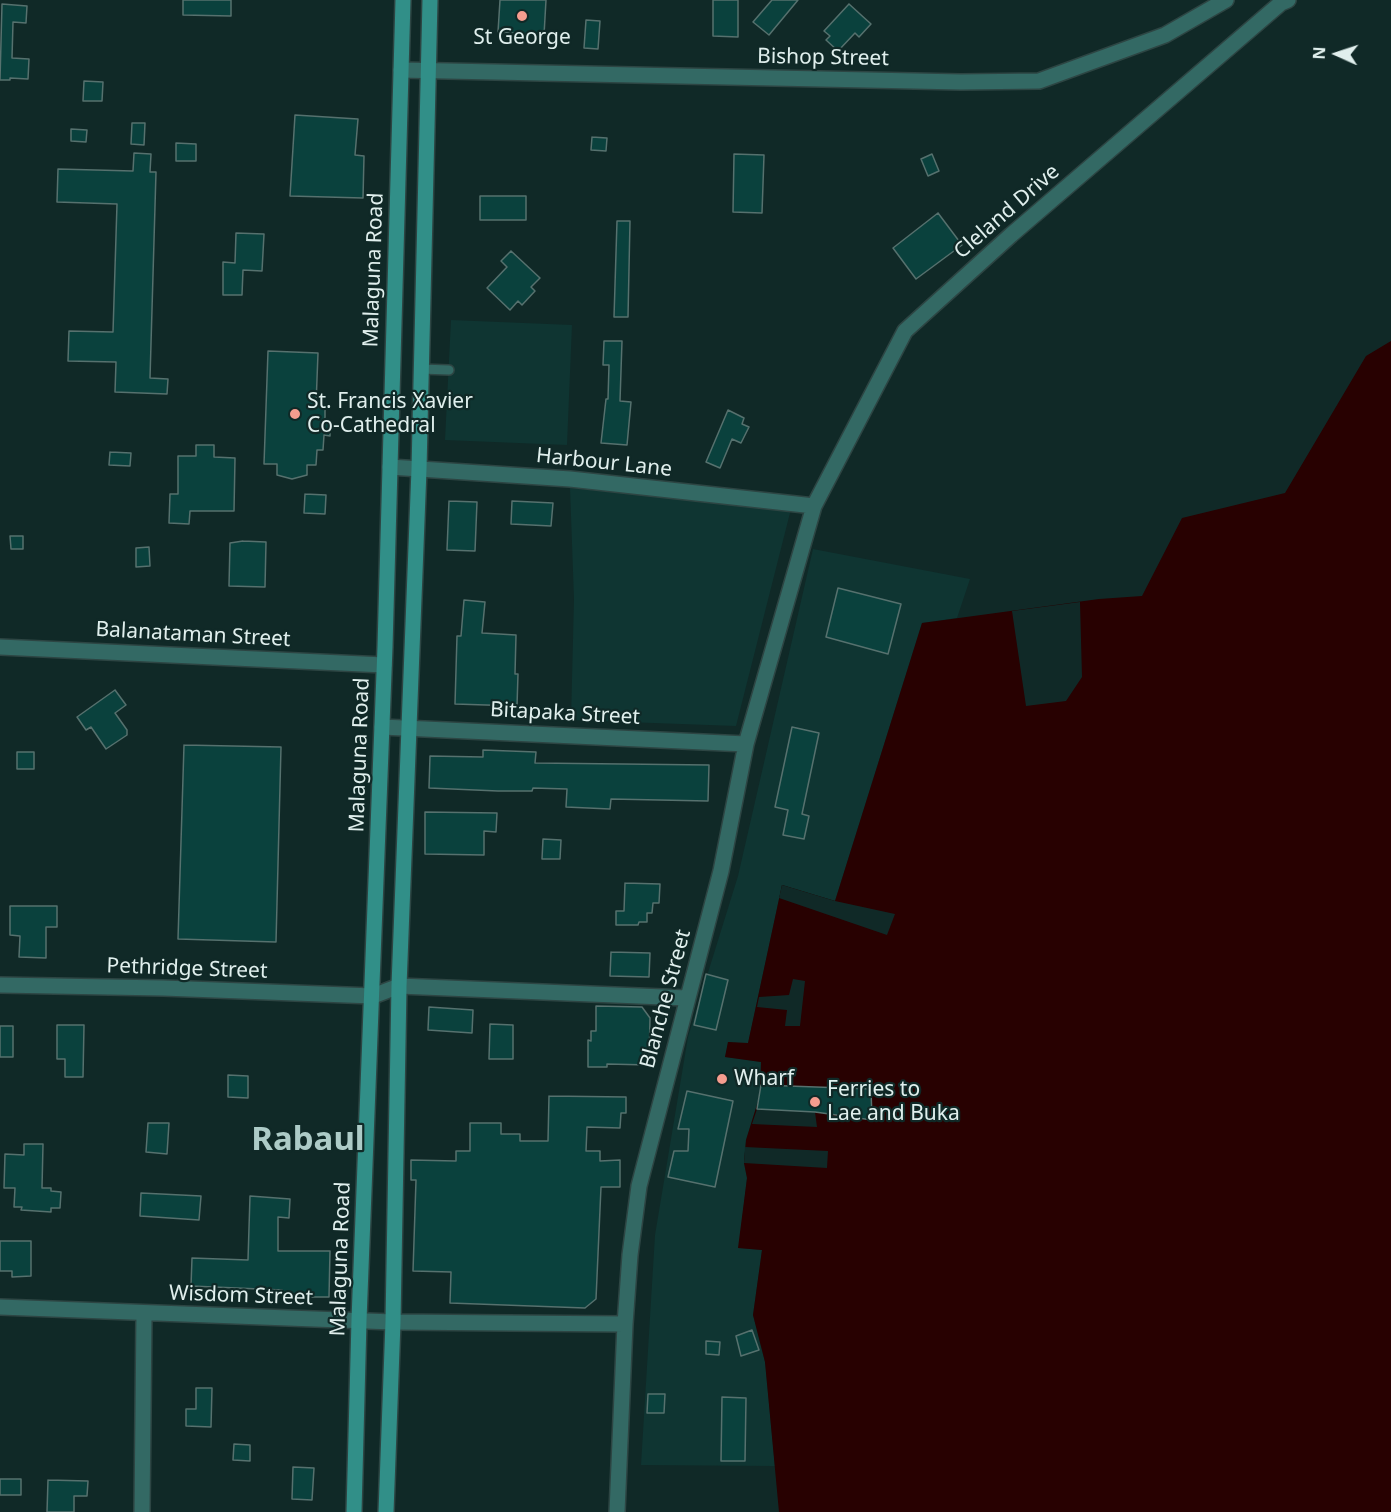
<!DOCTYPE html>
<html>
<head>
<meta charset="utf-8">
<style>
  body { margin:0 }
  #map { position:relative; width:1391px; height:1512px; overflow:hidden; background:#102927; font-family:"Noto Sans",sans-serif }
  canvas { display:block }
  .north { position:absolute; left:1307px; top:24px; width:60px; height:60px; -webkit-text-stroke:4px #102927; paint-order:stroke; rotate:273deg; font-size:16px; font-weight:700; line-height:24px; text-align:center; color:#e0efed }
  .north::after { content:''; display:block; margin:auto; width:21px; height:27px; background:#e0efed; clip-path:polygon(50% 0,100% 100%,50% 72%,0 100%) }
</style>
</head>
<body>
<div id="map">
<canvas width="1391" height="1512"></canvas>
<div class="north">N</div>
</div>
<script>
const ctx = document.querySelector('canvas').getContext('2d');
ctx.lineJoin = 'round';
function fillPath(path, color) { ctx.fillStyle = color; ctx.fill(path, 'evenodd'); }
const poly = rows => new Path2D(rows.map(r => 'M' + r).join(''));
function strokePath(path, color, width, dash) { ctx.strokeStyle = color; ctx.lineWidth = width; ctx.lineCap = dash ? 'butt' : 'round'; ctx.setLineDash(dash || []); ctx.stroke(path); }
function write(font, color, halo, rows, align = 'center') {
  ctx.font = font + ' "Noto Sans",sans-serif'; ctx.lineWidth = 4.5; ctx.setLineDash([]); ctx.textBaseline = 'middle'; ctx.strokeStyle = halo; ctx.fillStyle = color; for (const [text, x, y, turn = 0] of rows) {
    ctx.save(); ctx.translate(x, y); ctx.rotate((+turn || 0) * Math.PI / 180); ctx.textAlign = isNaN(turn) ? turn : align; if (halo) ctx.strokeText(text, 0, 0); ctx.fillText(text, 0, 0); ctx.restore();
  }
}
const built = poly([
  [451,320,572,325,567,445,445,440],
  [570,488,791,509,736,726,571,720,574,599],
  [813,549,970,579,957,618,922,623,835,901,782,885,748,1044,728,1042,725,1057,761,1062,760,1095,746,1140,744,1163,747,1178,739,1248,762,1250,753,1315,765,1362,775,1466,641,1465,655,1235,688,1037,738,876]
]);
const water = poly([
  [1391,341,1391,1512,779,1512,765,1362,753,1315,762,1250,738,1248,747,1178,744,1163,746,1140,760,1095,761,1062,725,1057,728,1042,748,1043,782,885,835,901,922,623,1099,599,1142,596,1182,518,1285,493,1366,356]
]);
const pier = poly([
  [1080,602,1082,677,1066,701,1026,706,1012,611],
  [782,885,835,901,895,914,887,935,779,898],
  [793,979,805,981,800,1026,785,1026,787,1010,757,1007,759,997,789,995],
  [757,1109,815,1112,817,1127,752,1124],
  [745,1147,828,1151,827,1168,744,1163]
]);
const building = poly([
  [183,0,231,0,231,16,183,15,183,0],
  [500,0,546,0,544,35,498,32,500,0],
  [713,0,738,0,738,37,713,36,713,0],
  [772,0,798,0,769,35,753,22,772,0],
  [2,4,27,6,26,23,13,22,12,58,29,59,28,79,10,78,10,80,0,80,2,4],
  [849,4,871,24,859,37,855,33,838,51,826,40,830,36,824,31,849,4],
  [586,20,600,21,598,49,584,48,586,20],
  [84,81,103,82,102,101,83,101,84,81],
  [295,115,358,119,355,155,364,156,363,198,290,196,295,115],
  [132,123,145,123,144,145,131,144,132,123],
  [71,129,87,130,86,142,71,141,71,129],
  [592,137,607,138,606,151,591,150,592,137],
  [176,143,196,144,196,161,176,161,176,143],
  [134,153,151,154,150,172,156,172,150,378,168,379,167,394,115,392,116,362,68,361,69,331,113,332,117,204,57,202,58,169,133,171,134,153],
  [734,154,764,155,762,213,733,212,734,154],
  [932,154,939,171,928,176,921,159,932,154],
  [480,196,526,196,526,220,480,220,480,196],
  [938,213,962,245,916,279,893,248,938,213],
  [617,221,630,221,628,317,614,317,617,221],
  [236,233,264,234,262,271,243,270,242,295,223,295,223,262,235,263,236,233],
  [511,251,540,278,531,287,535,291,522,305,518,301,510,310,487,288,507,267,501,261,511,251],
  [604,341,622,341,620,401,631,402,627,445,601,443,606,399,608,399,609,365,603,365,604,341],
  [268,351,318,353,316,405,325,405,325,422,330,422,330,436,324,435,323,450,317,450,316,465,307,465,307,475,292,479,277,475,277,464,264,464,268,351],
  [728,410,744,418,742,424,749,427,741,443,732,439,720,468,706,462,728,410],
  [196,445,214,445,214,457,235,458,234,511,190,511,189,524,169,523,170,494,178,494,178,456,196,456,196,445],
  [110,452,131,453,130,466,109,465,110,452],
  [305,494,326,495,325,514,304,513,305,494],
  [449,501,477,502,475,551,447,550,449,501],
  [512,501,553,503,551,526,511,524,512,501],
  [10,536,23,536,23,549,11,549,10,536],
  [243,541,266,542,265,587,229,586,230,543,243,541],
  [149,547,150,566,136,567,136,548,149,547],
  [838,588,901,604,888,654,826,637,838,588],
  [464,600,485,602,482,633,516,635,515,674,518,674,517,706,455,704,457,636,461,636,464,600],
  [115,690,126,705,115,713,127,730,127,735,106,749,91,727,86,730,77,717,115,690],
  [792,727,819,733,802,814,809,816,804,839,783,835,788,810,775,807,792,727],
  [184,745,281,747,276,942,178,939,184,745],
  [483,750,536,752,535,763,709,765,708,801,611,799,610,809,566,807,567,789,533,788,532,791,498,791,429,788,430,756,483,757,483,750],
  [17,752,34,752,34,769,17,769,17,752],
  [425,812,497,813,496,832,484,831,484,855,425,854,425,812],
  [543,839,561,840,560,859,542,859,543,839],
  [625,883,660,884,659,903,653,903,652,913,647,913,647,922,639,922,638,925,616,925,616,911,624,911,625,883],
  [10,906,57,906,57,927,46,927,46,958,19,957,20,936,10,935,10,906],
  [611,952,650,953,649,977,610,976,611,952],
  [706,974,728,980,716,1030,694,1025,706,974],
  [596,1006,642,1007,650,1018,649,1065,607,1064,607,1067,588,1067,588,1040,591,1041,591,1031,596,1031,596,1006],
  [429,1007,473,1010,472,1033,428,1030,429,1007],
  [490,1024,513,1025,513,1059,489,1059,490,1024],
  [57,1025,84,1025,83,1077,65,1077,65,1059,57,1059,57,1025],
  [0,1026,13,1026,13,1057,0,1057,0,1026],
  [228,1075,248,1076,248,1098,228,1097,228,1075],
  [761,1085,871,1089,872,1120,815,1112,757,1109,761,1085],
  [687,1091,733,1101,715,1187,668,1177,674,1151,688,1151,689,1129,678,1129,687,1091],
  [549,1096,626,1097,626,1113,621,1113,620,1128,587,1127,586,1151,600,1151,600,1161,620,1160,620,1187,601,1187,596,1299,585,1308,450,1303,451,1272,413,1271,416,1180,411,1180,411,1160,456,1161,456,1151,470,1151,470,1123,501,1123,501,1134,520,1134,520,1141,548,1141,549,1096],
  [148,1123,169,1123,167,1154,146,1152,148,1123],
  [24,1144,43,1144,42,1188,51,1188,51,1191,61,1192,60,1208,51,1208,51,1212,21,1210,22,1207,14,1207,15,1188,4,1188,5,1154,24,1155,24,1144],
  [141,1193,201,1196,199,1220,140,1216,141,1193],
  [250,1196,290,1199,289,1218,278,1217,278,1251,330,1251,329,1297,282,1297,282,1290,191,1286,192,1258,248,1260,250,1196],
  [0,1241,31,1241,31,1276,12,1277,12,1271,0,1271,0,1241],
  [752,1330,759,1350,741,1356,736,1336,752,1330],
  [706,1341,720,1342,719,1355,706,1354,706,1341],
  [196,1388,212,1388,211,1427,186,1426,186,1409,196,1409,196,1388],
  [648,1394,665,1394,664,1413,647,1413,648,1394],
  [722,1397,746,1398,745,1461,721,1461,722,1397],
  [234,1444,250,1445,250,1461,233,1460,234,1444],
  [293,1467,314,1468,312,1500,292,1499,293,1467],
  [0,1479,21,1479,21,1495,0,1495,0,1479],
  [48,1480,88,1481,87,1496,74,1496,74,1512,47,1512,48,1480]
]);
const lane = poly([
  [421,369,449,370]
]);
const street = poly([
  [401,70,961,82,1039,81,1165,35,1226,0],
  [390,467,570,479,814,506],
  [0,647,384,665],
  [382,727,746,744],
  [0,985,163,988,373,996,399,986,687,998],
  [0,1307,393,1322,625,1324],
  [142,1512,144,1314],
  [617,1512,625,1324,630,1255,639,1186,721,871,746,744,814,506,905,331,1011,235,1281,3,1288,0]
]);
const secondary = poly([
  [354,1512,359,1320,385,647,403,0],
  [386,1512,393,1322,399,986,419,469,430,0]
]);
const markers = [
  [522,16,6,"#f59d8f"],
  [295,414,6,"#f59d8f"],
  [722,1079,6,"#f59d8f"],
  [815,1102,6,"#f59d8f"]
];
const poiNames = [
  ["St George",522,38,"center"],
  ["St. Francis Xavier",307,402],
  ["Co-Cathedral",307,426],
  ["Wharf",734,1079],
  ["Ferries to",827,1090],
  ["Lae and Buka",827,1114]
];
const streetNames = [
  ["Bishop Street",823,58,1],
  ["Cleland Drive",1007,212,-41],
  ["Malaguna Road",374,270,-88],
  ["Harbour Lane",604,463,6],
  ["Balanataman Street",193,635,3],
  ["Bitapaka Street",565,714,3],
  ["Malaguna Road",360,755,-88],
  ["Pethridge Street",187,969,2],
  ["Blanche Street",666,999,-75],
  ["Malaguna Road",341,1259,-88],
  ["Wisdom Street",241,1296,2]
];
const townNames = [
  ["Rabaul",308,1141]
];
fillPath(built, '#0f3532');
fillPath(water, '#280101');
fillPath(pier, '#102927');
fillPath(building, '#0a413d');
strokePath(building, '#56716e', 1.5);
strokePath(lane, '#2d4543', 12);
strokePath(street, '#2d4543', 18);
strokePath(secondary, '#2d4543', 18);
strokePath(lane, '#336964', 9);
strokePath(street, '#336964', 15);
strokePath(secondary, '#318f88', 15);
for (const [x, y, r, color] of markers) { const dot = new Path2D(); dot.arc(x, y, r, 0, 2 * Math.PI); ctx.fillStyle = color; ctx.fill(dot); strokePath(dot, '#102927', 2); }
write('21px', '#e0efed', '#102927', poiNames, 'left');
write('21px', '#e0efed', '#102927', streetNames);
write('bold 33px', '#adcbc7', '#102927', townNames);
</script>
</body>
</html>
